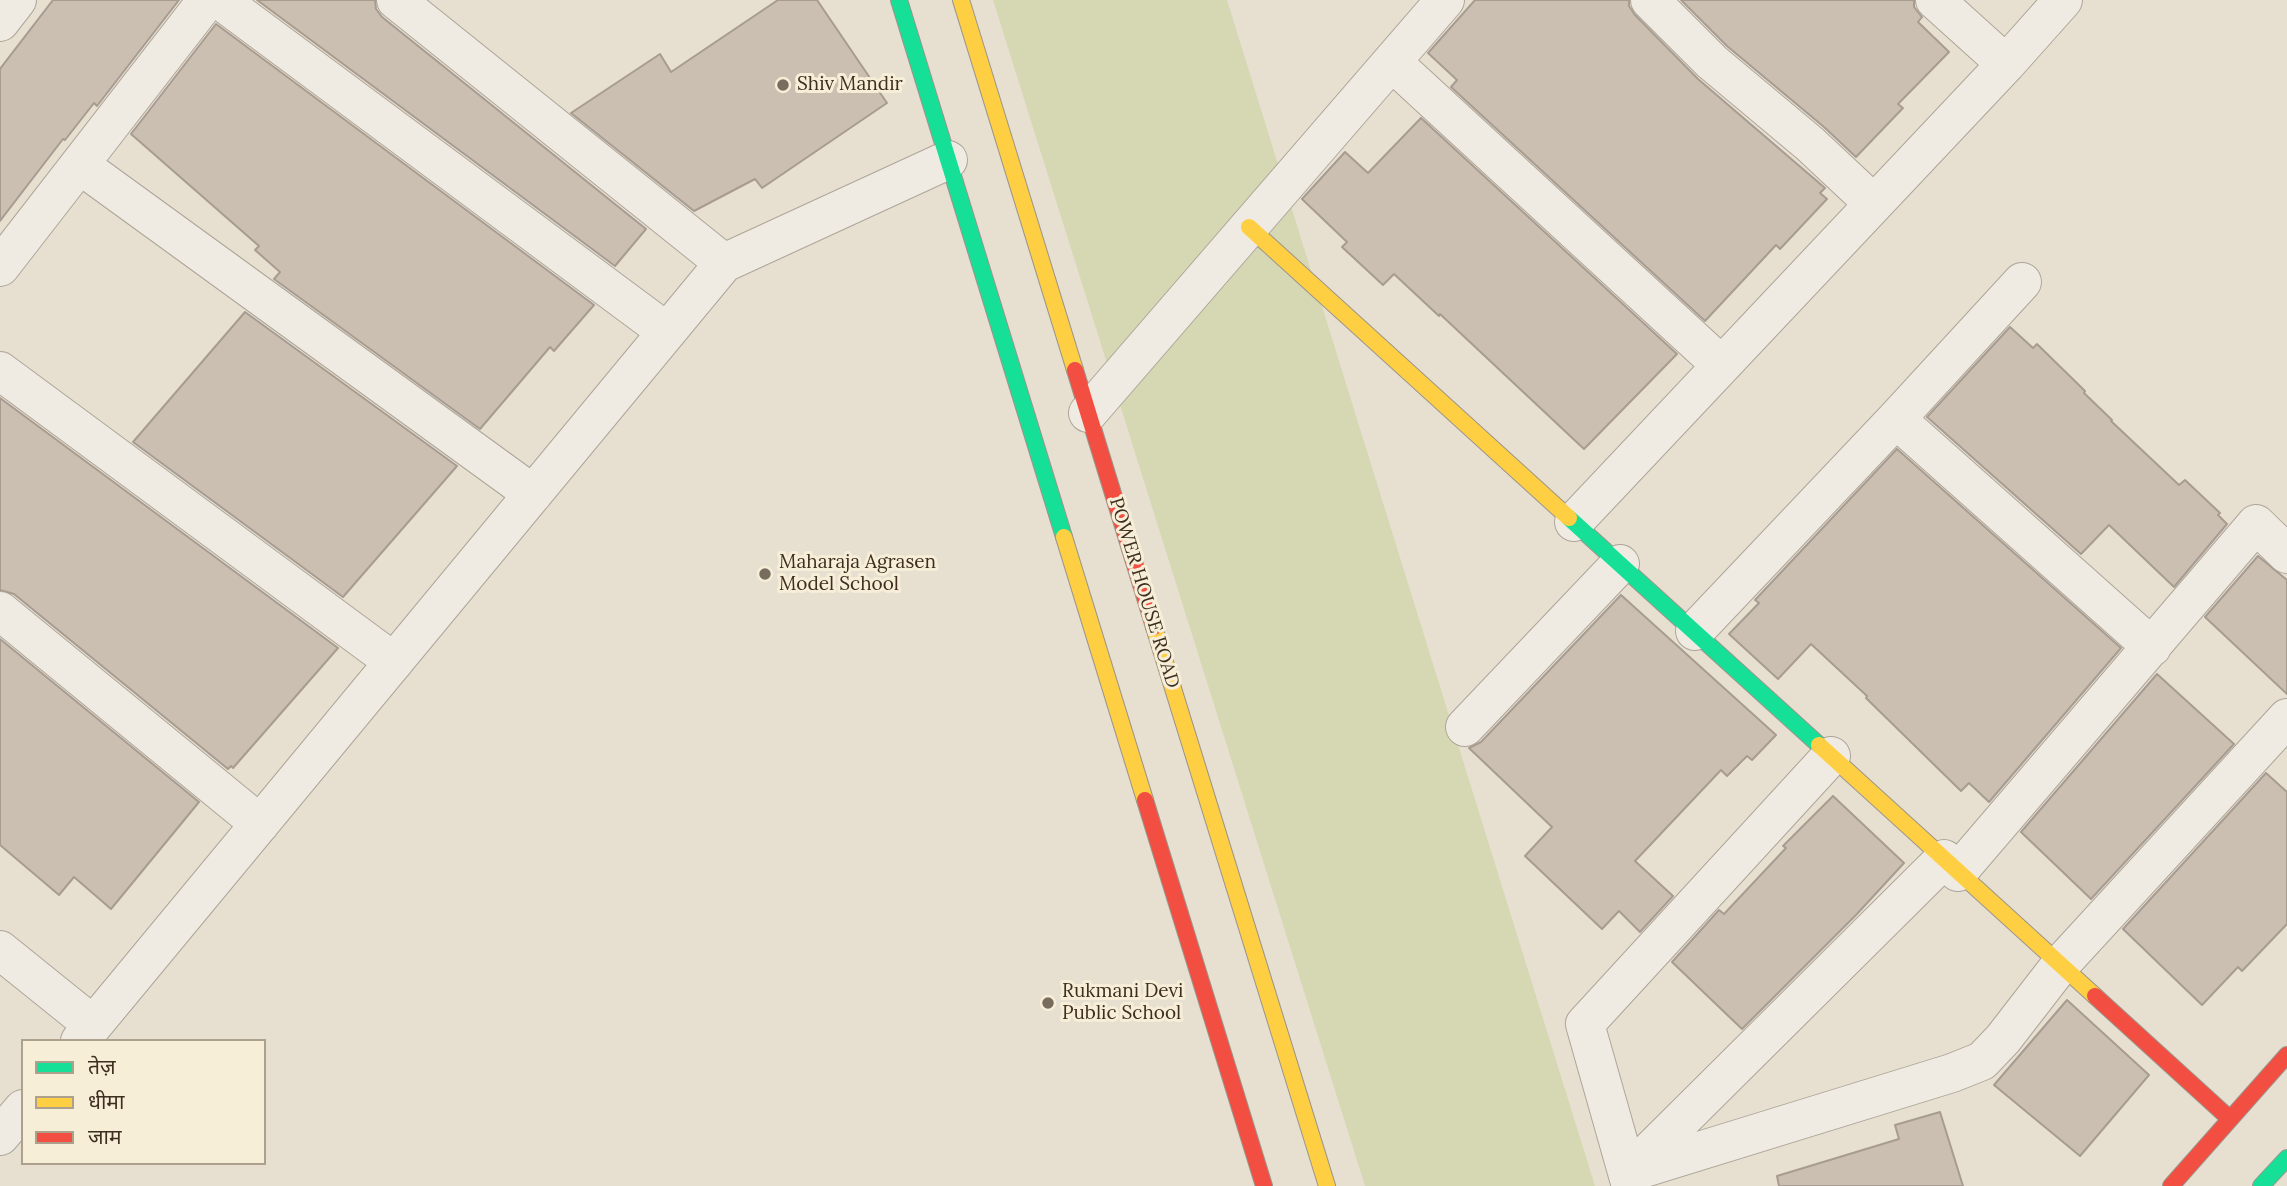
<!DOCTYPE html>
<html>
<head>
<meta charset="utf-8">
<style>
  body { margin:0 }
  #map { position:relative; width:2287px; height:1186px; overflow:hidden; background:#e7e0d1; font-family:Lora,"Noto Sans Devanagari",serif }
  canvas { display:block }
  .legend { position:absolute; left:21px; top:1039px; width:245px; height:126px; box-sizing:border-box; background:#f7eed8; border:2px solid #ada18e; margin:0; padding:9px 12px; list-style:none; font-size:21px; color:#3d2e20 }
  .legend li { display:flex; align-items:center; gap:14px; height:35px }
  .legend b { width:35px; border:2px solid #ada18e }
</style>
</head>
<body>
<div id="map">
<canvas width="2287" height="1186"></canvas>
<ul class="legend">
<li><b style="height:9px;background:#16e098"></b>तेज़</li>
<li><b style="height:9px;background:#ffcf43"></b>धीमा</li>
<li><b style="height:9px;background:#f24e42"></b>जाम</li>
</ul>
</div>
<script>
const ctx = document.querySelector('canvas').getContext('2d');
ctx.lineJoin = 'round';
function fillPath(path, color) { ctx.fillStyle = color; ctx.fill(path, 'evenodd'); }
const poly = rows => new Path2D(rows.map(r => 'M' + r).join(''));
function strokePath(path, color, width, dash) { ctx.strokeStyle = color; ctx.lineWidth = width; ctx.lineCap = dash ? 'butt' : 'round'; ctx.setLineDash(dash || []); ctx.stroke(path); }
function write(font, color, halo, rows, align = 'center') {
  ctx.font = font + ' Lora,serif'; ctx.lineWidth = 6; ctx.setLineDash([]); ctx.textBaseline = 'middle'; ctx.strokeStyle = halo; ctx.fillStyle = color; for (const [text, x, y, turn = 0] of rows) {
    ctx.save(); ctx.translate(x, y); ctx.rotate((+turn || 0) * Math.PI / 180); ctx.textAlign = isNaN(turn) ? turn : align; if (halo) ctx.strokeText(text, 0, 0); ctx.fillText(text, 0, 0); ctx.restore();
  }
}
const green = poly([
  [993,0,1227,0,1595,1186,1365,1186]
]);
const building = poly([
  [53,0,179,0,97,106,94,103,65,140,63,139,0,221,0,69,53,0],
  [257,0,375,0,376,9,382,17,646,229,615,266,257,0],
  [778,0,817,0,887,103,762,188,755,179,694,211,571,113,660,54,671,72,778,0],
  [1475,0,1629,0,1629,6,1635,15,1698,79,1825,188,1820,193,1827,199,1780,249,1776,245,1705,321,1451,87,1457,80,1428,53,1475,0],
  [1681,0,1914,0,1914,7,1922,17,1918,22,1949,52,1898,104,1903,108,1856,157,1824,127,1727,46,1681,0],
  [216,24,594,305,554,351,550,347,480,429,274,279,280,272,255,250,259,246,131,134,216,24],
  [1421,118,1677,354,1584,449,1440,314,1439,316,1394,274,1383,285,1342,247,1347,242,1302,199,1345,152,1368,173,1421,118],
  [245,312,457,466,343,597,133,442,245,312],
  [2010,327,2033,348,2037,344,2085,391,2084,393,2112,420,2111,421,2179,485,2185,480,2220,513,2218,515,2227,524,2174,587,2109,525,2081,554,1927,417,2010,327],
  [0,398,338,648,233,768,231,766,228,769,14,594,0,590,0,398],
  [1897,449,2121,648,1989,802,1969,783,1961,791,1866,698,1867,696,1811,644,1778,679,1729,634,1759,603,1755,600,1897,449],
  [2258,556,2287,580,2287,694,2205,617,2258,556],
  [1621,595,1776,735,1752,760,1747,756,1727,776,1721,770,1635,861,1673,896,1640,932,1619,911,1602,929,1525,856,1552,827,1469,748,1481,742,1621,595],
  [0,639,199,802,111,909,74,877,59,895,0,845,0,639],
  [2157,674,2234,744,2091,899,2021,832,2157,674],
  [2266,773,2287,792,2287,924,2242,971,2238,967,2202,1005,2123,929,2266,773],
  [1833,796,1904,863,1856,915,1742,1029,1672,962,1719,910,1724,914,1786,848,1783,846,1833,796],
  [2067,1000,2149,1075,2080,1156,1994,1085,2067,1000],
  [1940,1112,1963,1186,1779,1186,1777,1176,1899,1139,1895,1125,1940,1112]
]);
const street = poly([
  [220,0,667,332],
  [396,0,724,263],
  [1650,0,1712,62,1810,144,1874,204],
  [1935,0,2006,64],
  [0,22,17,0],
  [1392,62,1721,365],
  [80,165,533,494],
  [0,267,207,0],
  [0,371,394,662],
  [1088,413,1445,0],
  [1896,419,2152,647],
  [1574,522,2006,64,2063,0],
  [0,611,260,824],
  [1695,631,1896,419,2022,282],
  [1465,727,1620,564],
  [1958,872,2256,524,2287,554],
  [0,950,93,1025],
  [80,1041,724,263,948,160],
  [0,1136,23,1109],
  [1632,1169,1944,859],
  [1628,1173,1952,1073,1982,1061,2003,1039,2061,964,2287,718],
  [1631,1186,1585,1024,1831,756]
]);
const fast = poly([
  [899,0,1064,537],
  [1569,518,1819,745],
  [2261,1186,2287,1158]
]);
const slow = poly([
  [961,0,1075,370],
  [1249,227,1569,518],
  [1064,537,1145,800],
  [1154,627,1327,1186],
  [1819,745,2095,996]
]);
const jam = poly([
  [1075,370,1154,627],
  [1145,800,1264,1186],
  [2095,996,2230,1119],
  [2171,1186,2287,1055]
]);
const markers = [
  [783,85,7,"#786c5e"],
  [765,574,7,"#786c5e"],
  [1048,1003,7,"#786c5e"]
];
const poiNames = [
  ["Shiv Mandir",797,85],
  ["Maharaja Agrasen",779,563],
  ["Model School",779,585],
  ["Rukmani Devi",1062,992],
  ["Public School",1062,1014]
];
const streetNames = [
  ["POWER HOUSE ROAD",1144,593,73]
];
fillPath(green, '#d6d7b3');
fillPath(building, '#cbbfb2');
strokePath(building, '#a89c90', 2);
strokePath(street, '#ada599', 40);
strokePath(fast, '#9c958a', 18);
strokePath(slow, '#9c958a', 18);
strokePath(jam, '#9c958a', 18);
strokePath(street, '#efebe3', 38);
strokePath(fast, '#16e098', 16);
strokePath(slow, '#ffcf43', 16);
strokePath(jam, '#f24e42', 16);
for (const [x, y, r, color] of markers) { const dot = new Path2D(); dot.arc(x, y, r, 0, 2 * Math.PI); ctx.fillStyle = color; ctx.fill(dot); strokePath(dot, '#f7eed8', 2.5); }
write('19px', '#3d2e20', '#f7eed8', poiNames, 'left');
write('19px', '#3d2e20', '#f7eed8', streetNames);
</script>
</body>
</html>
